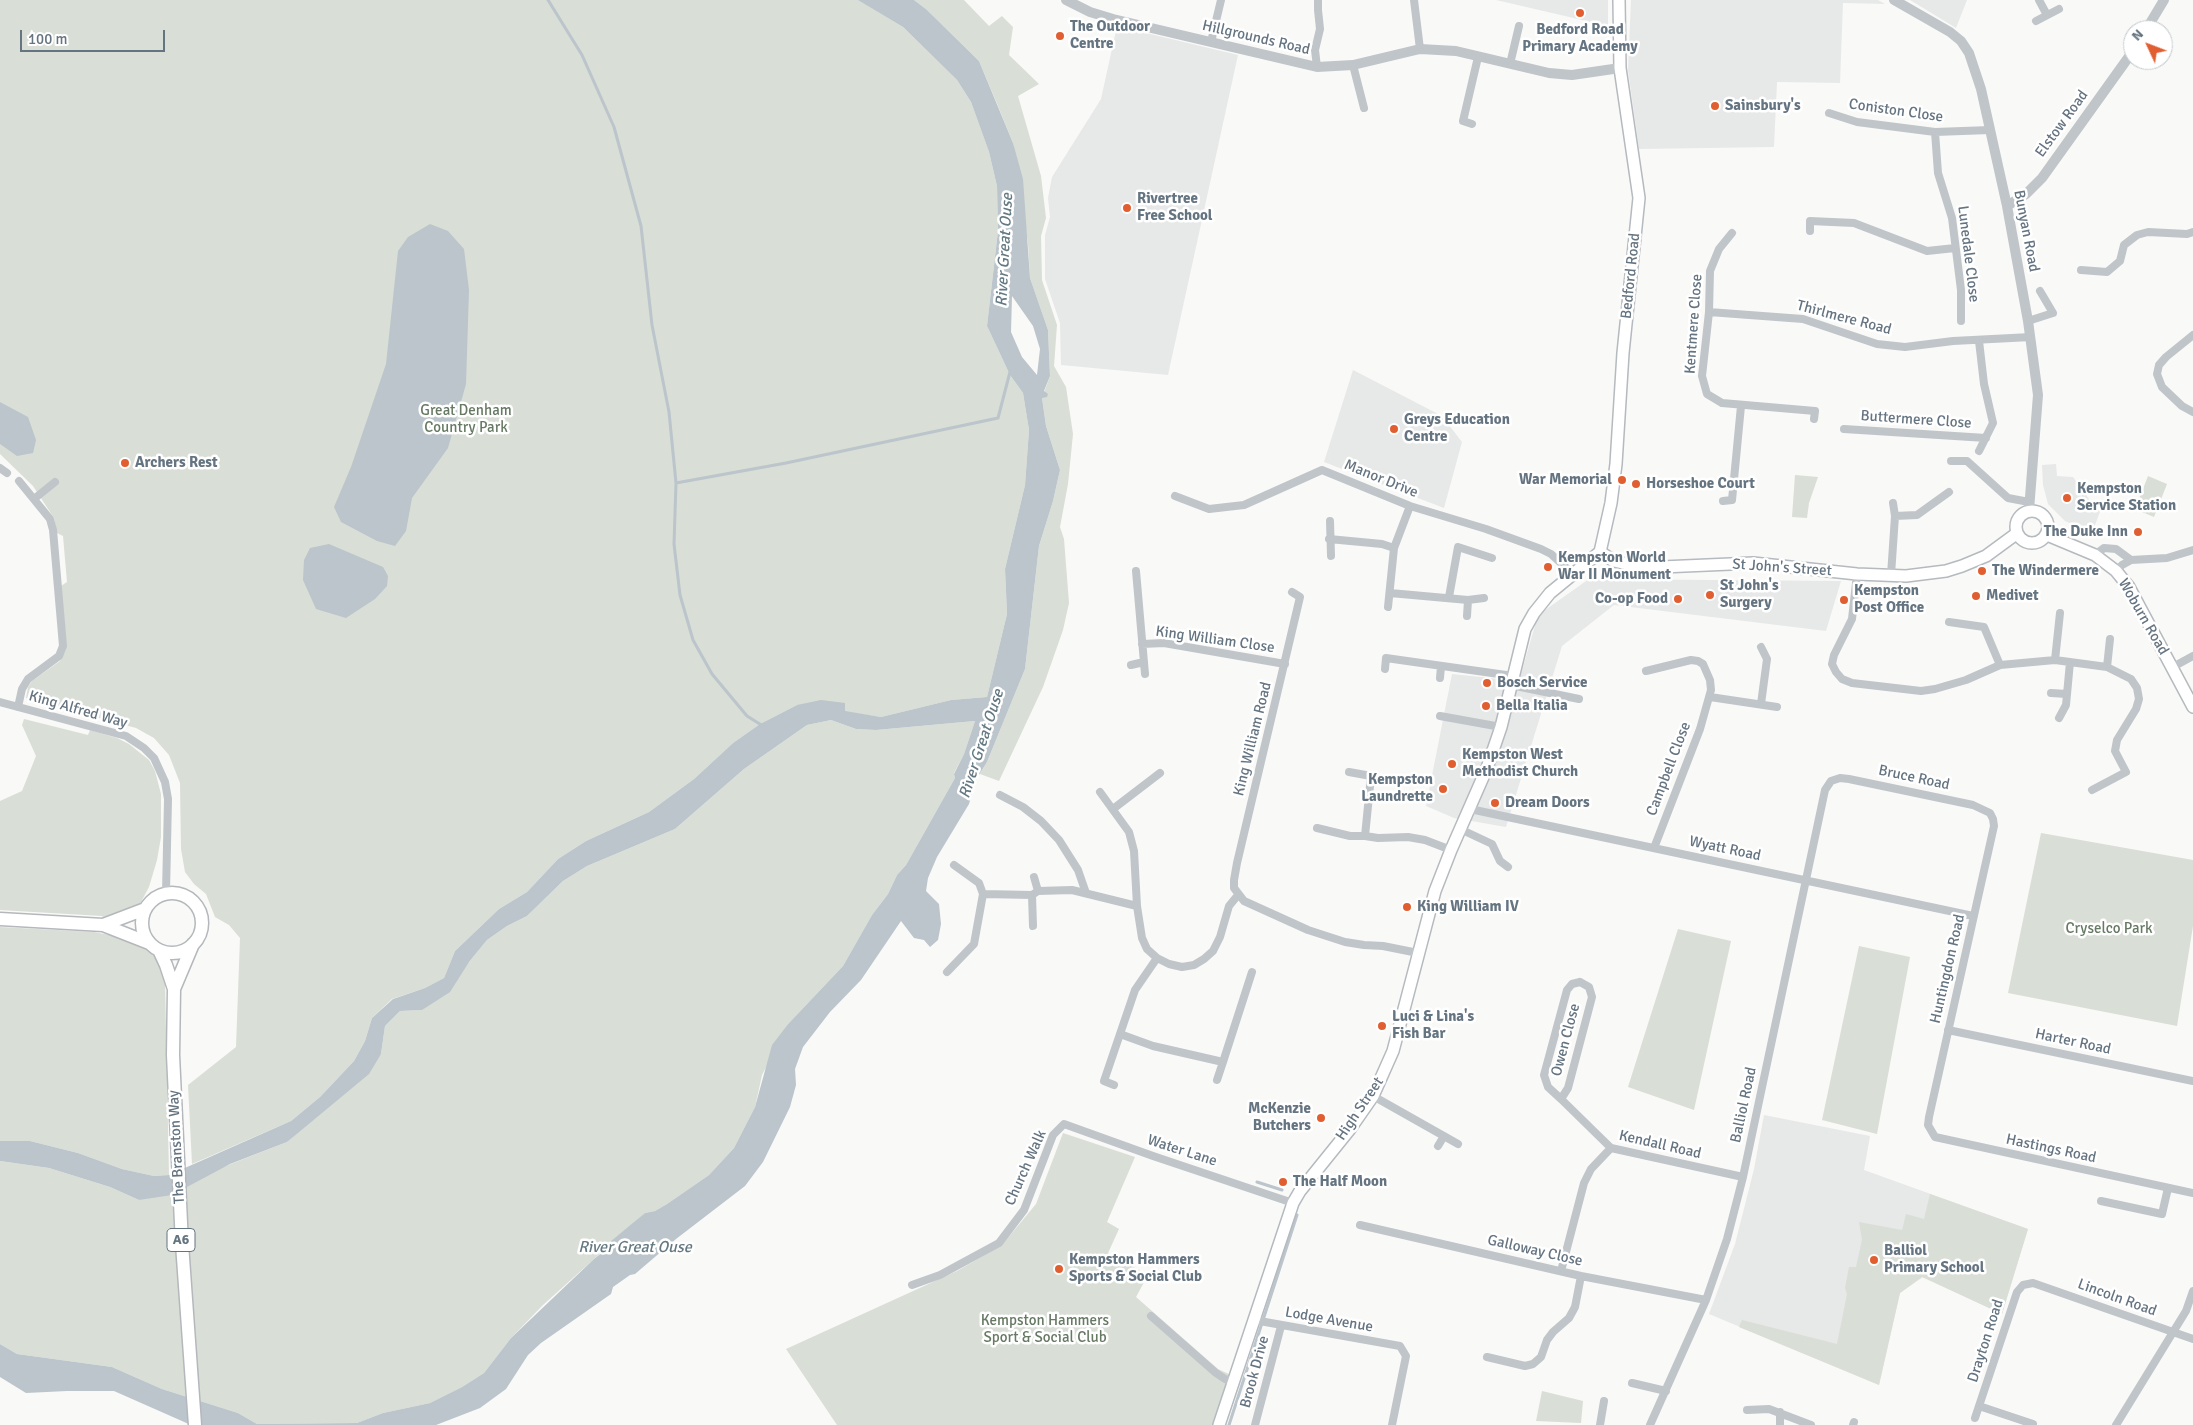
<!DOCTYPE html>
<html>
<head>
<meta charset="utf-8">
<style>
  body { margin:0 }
  #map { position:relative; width:2193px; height:1425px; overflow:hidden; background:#f9f9f7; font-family:Signika,sans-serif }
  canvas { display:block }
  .north { position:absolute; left:2123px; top:20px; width:50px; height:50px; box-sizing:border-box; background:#fff; border:1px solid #c1c7cd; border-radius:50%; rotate:313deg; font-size:14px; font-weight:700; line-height:20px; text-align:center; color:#657481 }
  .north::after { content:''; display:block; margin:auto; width:18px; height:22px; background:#e05e30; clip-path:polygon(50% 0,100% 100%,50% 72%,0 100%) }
  .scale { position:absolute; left:20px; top:30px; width:145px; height:22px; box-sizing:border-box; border:2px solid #657481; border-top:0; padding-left:6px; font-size:15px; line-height:18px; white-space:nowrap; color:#657481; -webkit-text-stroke:4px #fff; paint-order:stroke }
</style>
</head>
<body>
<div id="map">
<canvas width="2193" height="1425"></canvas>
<div class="north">N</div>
<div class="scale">100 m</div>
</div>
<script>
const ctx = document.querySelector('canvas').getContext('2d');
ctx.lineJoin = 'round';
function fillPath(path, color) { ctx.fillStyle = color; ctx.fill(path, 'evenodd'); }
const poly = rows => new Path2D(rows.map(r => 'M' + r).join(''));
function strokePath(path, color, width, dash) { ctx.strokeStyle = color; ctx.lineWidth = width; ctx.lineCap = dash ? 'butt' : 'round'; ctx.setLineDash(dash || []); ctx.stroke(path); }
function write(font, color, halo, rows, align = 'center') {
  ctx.font = font + ' Signika,sans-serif'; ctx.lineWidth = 5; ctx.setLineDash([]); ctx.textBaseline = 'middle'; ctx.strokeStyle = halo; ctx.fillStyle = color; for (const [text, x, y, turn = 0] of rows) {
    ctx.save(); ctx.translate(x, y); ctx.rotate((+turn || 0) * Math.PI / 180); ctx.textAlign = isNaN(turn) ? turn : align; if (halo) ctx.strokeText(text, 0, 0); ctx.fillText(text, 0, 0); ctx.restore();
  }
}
const built = poly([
  [1496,0,1608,0,1608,26],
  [1631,0,1878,0,1885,4,1843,3,1840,83,1777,82,1774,147,1639,149,1628,70],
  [1910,0,1967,0,1956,28],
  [1117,26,1238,55,1168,375,1061,365,1060,323,1045,279,1045,235,1050,217,1048,198,1052,177,1101,99],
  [1353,370,1442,416,1462,442,1444,508,1324,462],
  [2056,464,2057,476,2073,477,2094,506,2101,509,2092,533,2065,521,2048,504,2043,485,2042,465],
  [1589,579,1841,581,1826,631,1614,605,1562,646,1506,827,1454,818,1426,806,1452,674,1519,681,1538,615],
  [1764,1115,1870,1136,1864,1170,2028,1229,2002,1314,1923,1277,1900,1293,1879,1385,1709,1314,1735,1244,1754,1169]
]);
const green = poly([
  [0,0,859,0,903,27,957,80,971,102,989,152,997,186,998,231,987,326,1010,375,1023,393,1029,430,1025,485,1005,569,1007,614,987,697,951,700,881,717,797,705,760,724,733,743,694,779,649,812,586,841,558,859,527,892,499,909,455,951,444,978,425,988,392,999,372,1018,365,1041,354,1061,320,1097,291,1121,192,1164,188,1085,236,1047,240,938,229,925,215,917,206,894,194,884,185,872,181,849,180,783,169,755,154,738,136,728,26,698,28,687,32,681,60,661,66,649,61,586,67,582,63,536,57,533,54,518,33,486,0,454],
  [914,0,964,0,989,26,1002,16,1013,27,1009,55,1039,84,1018,96,1041,176,1046,218,1041,236,1042,280,1057,325,1054,366,1066,387,1073,434,1068,484,1060,527,1064,539,1069,603,1063,630,1043,687,999,781,980,774,987,762,1025,669,1039,546,1053,501,1060,470,1046,426,1042,398,1050,376,1048,330,1030,278,1028,243,1013,143,998,106,979,61,926,9],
  [1795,475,1818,477,1809,503,1807,518,1792,517],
  [2148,476,2167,484,2154,517,2135,509],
  [24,719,88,735,90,730,117,738,129,744,149,760,155,771,161,794,161,837,157,860,149,887,141,902,135,908,118,915,103,917,102,916,0,910,0,801,22,791,36,756,22,725],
  [831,720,856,729,876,730,975,721,964,754,954,773,955,778,906,865,897,875,888,894,872,915,843,966,789,1023,762,1075,755,1107,734,1148,709,1175,667,1204,655,1211,645,1213,543,1305,511,1338,484,1373,462,1387,430,1403,383,1413,357,1423,257,1424,238,1413,162,1389,112,1367,17,1354,0,1344,0,1161,49,1168,110,1187,139,1200,287,1142,381,1054,385,1026,400,1011,422,1010,469,962,487,940,507,926,527,916,563,881,587,866,675,829,744,769,807,725],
  [2041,833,2193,860,2193,926,2177,1026,2008,993],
  [0,927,94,932,120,937,147,949,158,957,165,981,169,1175,154,1176,122,1169,78,1153,30,1141,0,1141],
  [1678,929,1731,941,1694,1110,1628,1087],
  [1859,946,1910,957,1877,1134,1822,1120],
  [1063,1133,1135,1157,1107,1222,1119,1229,1108,1253,1148,1275,1136,1297,1218,1369,1231,1375,1215,1425,837,1425,786,1349,957,1271,1002,1245,1036,1204],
  [1930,1194,2028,1229,2002,1314,1922,1277,1900,1293,1879,1385,1739,1327,1742,1320,1837,1344,1847,1294,1845,1288,1849,1267,1856,1267,1862,1240,1859,1222,1902,1230,1906,1214,1924,1219],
  [1542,1391,1583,1401,1581,1423,1536,1421]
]);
const water = poly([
  [858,0,914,0,926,9,979,61,1013,143,1023,179,1030,278,1048,330,1050,376,1044,391,1048,394,1047,397,1042,398,1046,426,1060,470,1053,501,1039,546,1025,669,987,762,976,780,969,804,937,857,928,878,926,891,939,904,941,924,938,940,930,947,924,940,914,938,901,921,861,980,830,1012,803,1047,795,1069,796,1085,790,1107,763,1162,745,1186,676,1239,635,1274,630,1275,613,1287,611,1294,541,1343,528,1355,506,1389,480,1408,436,1425,191,1425,114,1391,67,1391,26,1393,0,1377,0,1344,17,1354,112,1367,162,1389,238,1413,257,1424,357,1423,383,1413,430,1403,462,1387,484,1373,511,1338,594,1259,609,1247,610,1242,645,1213,655,1211,667,1204,709,1175,734,1148,755,1107,772,1045,789,1023,843,966,872,915,888,894,897,875,906,865,955,778,954,774,964,754,975,721,876,730,856,729,831,720,807,725,744,769,675,829,587,866,563,881,527,916,507,926,487,940,469,962,450,992,422,1010,400,1011,385,1026,381,1054,369,1074,287,1142,230,1164,172,1195,139,1200,110,1187,49,1168,0,1161,0,1141,30,1141,78,1153,122,1169,154,1176,169,1175,291,1121,320,1097,354,1061,365,1041,372,1018,393,999,425,988,444,978,455,951,499,909,527,892,558,859,586,841,649,812,694,779,733,743,760,724,797,705,821,700,845,703,845,711,881,717,951,700,987,697,1007,614,1005,569,1025,485,1029,430,1023,393,1010,375,987,326,998,231,997,186,989,152,971,102,957,80,903,27],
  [1012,296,1033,326,1040,349,1037,375,1022,357,1011,332],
  [430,224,448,231,464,249,469,290,466,384,448,448,412,498,406,531,395,546,377,541,341,522,334,507,351,467,386,364,398,251,408,237],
  [0,402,28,417,36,440,33,453,17,456,0,444],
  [329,544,383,567,388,576,387,586,375,599,346,618,316,609,303,580,304,560,310,548]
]);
const stream = poly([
  [548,0,582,55,614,127,641,226,652,325,669,412,676,483,674,544,680,595,693,640,712,674,747,716,763,726],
  [676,483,786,463,998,418,1010,372],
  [1257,1182,1282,1190],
  [1229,1425,1297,1215]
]);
const minor = poly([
  [1414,0,1420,49],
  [2039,0,2047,15],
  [2036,21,2059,9],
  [1211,42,1221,0],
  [1510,64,1519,26],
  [1353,65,1364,108],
  [1317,67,1315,50,1320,29,1318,10,1318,0],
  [1829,113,1857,122,1935,132,1990,130],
  [1472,124,1463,121,1478,57],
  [1935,132,1938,173,1952,218,1961,290,1961,321],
  [1810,231,1810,221,1854,223,1927,251,1955,248],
  [1732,233,1719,249,1710,271,1709,312,1702,376,1707,394,1722,403,1815,411,1814,419],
  [2081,270,2107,272,2120,261,2124,245,2137,235,2148,232,2187,234,2193,232],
  [1709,312,1803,319,1877,344,1905,347,1953,341,2031,337],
  [2028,321,2053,313,2040,291],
  [2193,335,2166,357,2159,365,2157,374,2162,387,2182,406,2193,412],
  [1844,429,1986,438],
  [1979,451,1993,423,1984,384,1979,341],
  [1951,461,1967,461,2008,498,2029,502],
  [0,468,7,473],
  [1175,496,1209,509,1244,505,1322,470,1410,506,1486,529,1541,549,1551,554,1573,574],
  [34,499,55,482],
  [1723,501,1732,500,1741,406],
  [1895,516,1917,515,1949,492],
  [1330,521,1331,556],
  [1329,539,1382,544,1394,548],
  [2095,555,2104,548,2116,549,2131,560],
  [1136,571,1145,674],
  [2116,571,2122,565,2131,560,2167,558,2193,550],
  [1857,574,1852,619,1834,655,1832,664,1836,672,1842,679,1852,683,1921,691,1935,689,1966,680,2000,665,2055,660,2107,667,2131,679,2137,688,2139,699,2136,709,2117,740,2115,751,2126,772,2092,790],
  [1891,575,1895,516,1893,503],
  [1292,592,1300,597,1237,863,1234,880,1234,888,1244,901,1308,930,1345,942,1364,945,1383,946,1418,953],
  [1390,593,1468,600,1484,598],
  [1449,597,1458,547,1492,558],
  [1388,607,1394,548,1410,506],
  [1467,616,1468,600],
  [1949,622,1984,627,2000,665],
  [1142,644,1164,643,1285,664],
  [1761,647,1767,659,1761,704],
  [2055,660,2060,613],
  [1131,665,1144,662],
  [2107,667,2110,639],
  [2171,668,2193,656],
  [1385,669,1386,658,1513,676],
  [1646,671,1691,660,1698,661,1703,664,1710,680,1711,690,1700,729,1654,848],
  [1440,678,1441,666],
  [1511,685,1579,699],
  [2051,693,2067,694],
  [1710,697,1777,707],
  [0,702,126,736,144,748,154,758,165,782,168,799,166,893],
  [18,707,22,689,28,679,59,656,63,646,53,530,50,519,19,481],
  [1440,716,1501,727],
  [2059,718,2066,705,2070,662],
  [1349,772,1371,776,1365,836,1378,838,1408,837,1425,840,1451,850],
  [1100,792,1129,832,1134,851,1137,906,1142,938,1147,949,1157,958,1169,964,1182,967,1194,965,1204,959,1213,951,1220,937,1229,906,1238,895],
  [1000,795,1023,807,1041,821,1059,840,1078,870,1086,893],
  [1113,809,1160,773],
  [1470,809,1973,916],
  [1317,828,1350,836,1365,836],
  [1460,829,1492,844,1500,861,1508,867],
  [954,865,979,883,983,894],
  [1034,877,1038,891],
  [1032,895,1033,926],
  [947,972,974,944,983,894,1032,895,1038,891,1072,890,1137,906],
  [1580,982,1589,987,1592,997,1568,1088,1561,1099,1548,1087,1544,1075,1567,990,1572,984,1580,982],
  [1948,1030,2193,1081],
  [1120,1034,1153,1046,1223,1062,1217,1080],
  [1223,1062,1252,972],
  [1114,1085,1104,1081,1120,1034,1135,990,1157,958],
  [1373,1096,1458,1144],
  [1561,1099,1611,1148,1743,1177],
  [1438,1146,1444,1136],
  [2101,1201,2162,1214,2168,1188],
  [1360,1225,1581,1276,1706,1300],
  [1561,1271,1584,1183,1591,1169,1611,1148],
  [912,1285,940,1275,999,1243,1024,1210,1053,1135,1064,1124,1153,1156,1293,1203],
  [1151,1316,1216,1373,1225,1379,1234,1382],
  [1254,1320,1400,1346,1406,1356,1392,1425],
  [1487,1357,1525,1366,1533,1364,1541,1357,1547,1340,1553,1332,1569,1318,1575,1307,1581,1276],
  [1632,1383,1666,1391],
  [1979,1406,2033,1424],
  [1747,1410,1769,1409,1811,1425],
  [1780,1412,1780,1425],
  [1975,1418,2017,1292,2023,1285,2033,1283,2193,1339],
  [1255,1425,1281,1326],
  [1600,1425,1604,1401],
  [1650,1425,1706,1300,1727,1239,1743,1177,1825,790,1831,781,1840,778,1849,779,1973,805,1990,813,1993,819,1994,826,1929,1117,1928,1125,1935,1137,2193,1193],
  [1853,1425,1854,1422],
  [2116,1425,2186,1311,2193,1291]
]);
const tertiary = poly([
  [1066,0,1090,12,1113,19,1317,67,1353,65,1420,49,1456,51,1549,73,1572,75,1620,68],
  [1894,0,1950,32,1961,41,1969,53,1981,89,2007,206,2028,321,2038,395,2029,510],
  [2146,30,2164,0],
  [2007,206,2026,194,2042,178,2133,51]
]);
const secondary = poly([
  '2016 527a16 16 0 1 1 32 0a16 16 0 1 1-32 0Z',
  [2047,535,2095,555,2116,571,2129,587,2193,707],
  [1600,552,1611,503,1616,464,1623,353,1639,198,1620,68,1619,0],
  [1600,552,1614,561,1631,565,1662,567,1753,563,1857,574,1906,576,1946,571,1962,566,1986,556,2016,534],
  [1219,1425,1293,1203,1300,1191,1350,1129,1373,1096,1393,1051,1435,891,1451,850,1487,768,1501,727,1525,629,1534,613,1550,593,1600,552]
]);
const trunk = poly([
  '142 923a30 30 0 1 1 60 0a30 30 0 1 1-60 0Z',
  [0,919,103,925,149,943],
  [103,925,145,909],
  [159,950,166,965,174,989,173,1055,182,1244,195,1425],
  [174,989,193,944]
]);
const markers = [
  [1580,13,5,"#e05e30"],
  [1060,36,5,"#e05e30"],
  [1715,106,5,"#e05e30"],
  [1127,208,5,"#e05e30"],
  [1394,429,5,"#e05e30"],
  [125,463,5,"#e05e30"],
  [1622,480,5,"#e05e30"],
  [1636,484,5,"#e05e30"],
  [2067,498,5,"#e05e30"],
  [2138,532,5,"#e05e30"],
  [1548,567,5,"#e05e30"],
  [1982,571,5,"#e05e30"],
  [1710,595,5,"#e05e30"],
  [1976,596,5,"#e05e30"],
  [1678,599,5,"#e05e30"],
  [1844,600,5,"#e05e30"],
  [1487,683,5,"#e05e30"],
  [1486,706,5,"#e05e30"],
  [1452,764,5,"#e05e30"],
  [1443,789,5,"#e05e30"],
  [1495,803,5,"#e05e30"],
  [1407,907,5,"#e05e30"],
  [1382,1026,5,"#e05e30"],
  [1321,1118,5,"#e05e30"],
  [1283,1182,5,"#e05e30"],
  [1874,1260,5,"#e05e30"],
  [1059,1269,5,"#e05e30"]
];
const shields = [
  [181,1240,28]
];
const shieldNames = [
  ["A6",181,1240]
];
const poiNames = [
  ["The Outdoor",1070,27],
  ["Centre",1070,44],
  ["Bedford Road",1580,30,"center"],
  ["Primary Academy",1580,47,"center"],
  ["Sainsbury's",1725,106],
  ["Rivertree",1137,199],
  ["Free School",1137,216],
  ["Greys Education",1404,420],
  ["Centre",1404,437],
  ["Archers Rest",135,463],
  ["War Memorial",1612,480,"right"],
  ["Horseshoe Court",1646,484],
  ["Kempston",2077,489],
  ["Service Station",2077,506],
  ["The Duke Inn",2128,532,"right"],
  ["Kempston World",1558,558],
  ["War II Monument",1558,575],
  ["The Windermere",1992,571],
  ["St John's",1720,586],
  ["Surgery",1720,603],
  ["Kempston",1854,591],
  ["Post Office",1854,608],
  ["Medivet",1986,596],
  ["Co-op Food",1668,599,"right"],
  ["Bosch Service",1497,683],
  ["Bella Italia",1496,706],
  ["Kempston West",1462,755],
  ["Methodist Church",1462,772],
  ["Kempston",1433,780,"right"],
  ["Laundrette",1433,797,"right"],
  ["Dream Doors",1505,803],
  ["King William IV",1417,907],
  ["Luci & Lina's",1392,1017],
  ["Fish Bar",1392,1034],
  ["McKenzie",1311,1109,"right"],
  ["Butchers",1311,1126,"right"],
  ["The Half Moon",1293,1182],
  ["Balliol",1884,1251],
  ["Primary School",1884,1268],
  ["Kempston Hammers",1069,1260],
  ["Sports & Social Club",1069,1277]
];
const streetNames = [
  ["Hillgrounds Road",1256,38,13],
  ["Coniston Close",1896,111,8],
  ["Elstow Road",2062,124,-54],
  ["Bunyan Road",2026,231,79],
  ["Lunedale Close",1968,254,83],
  ["Bedford Road",1631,276,-84],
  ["Thirlmere Road",1844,318,15],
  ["Kentmere Close",1694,324,-86],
  ["Buttermere Close",1916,420,4],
  ["Manor Drive",1381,479,22],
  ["St John's Street",1782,568,4],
  ["Woburn Road",2143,617,60],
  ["King William Close",1215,640,8],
  ["King Alfred Way",78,710,16],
  ["King William Road",1253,739,-76],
  ["Campbell Close",1669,769,-69],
  ["Bruce Road",1914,778,12],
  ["Wyatt Road",1725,849,12],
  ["Huntingdon Road",1948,969,-77],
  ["Owen Close",1566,1040,-75],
  ["Harter Road",2073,1042,12],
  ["Balliol Road",1744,1105,-78],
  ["High Street",1360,1109,-56],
  ["Kendall Road",1660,1145,13],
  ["The Branston Way",177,1147,-93],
  ["Hastings Road",2051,1149,12],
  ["Water Lane",1182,1151,18],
  ["Church Walk",1026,1168,-66],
  ["Galloway Close",1535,1251,13],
  ["Lincoln Road",2117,1298,20],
  ["Lodge Avenue",1329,1320,10],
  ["Drayton Road",1986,1341,-72],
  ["Brook Drive",1255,1372,-75]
];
const parkNames = [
  ["Great Denham",466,411],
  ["Country Park",466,428],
  ["Cryselco Park",2109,929],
  ["Kempston Hammers",1045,1321],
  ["Sport & Social Club",1045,1338]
];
const waterNames = [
  ["River Great Ouse",1005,250,-87],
  ["River Great Ouse",982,744,-72],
  ["River Great Ouse",635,1248]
];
fillPath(built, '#e7e8e8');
fillPath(green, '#d9ded6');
fillPath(water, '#bbc5cb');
strokePath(stream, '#bbc5cb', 3);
strokePath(secondary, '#b5babf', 14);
strokePath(trunk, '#b4b8bc', 15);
strokePath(minor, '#c0c5c9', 8);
strokePath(tertiary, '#c0c5c9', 10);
strokePath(secondary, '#fff', 11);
strokePath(trunk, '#fff', 12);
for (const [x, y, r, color] of markers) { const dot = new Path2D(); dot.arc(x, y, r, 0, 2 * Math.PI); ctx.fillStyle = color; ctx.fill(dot); strokePath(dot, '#fff', 2); }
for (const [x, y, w] of shields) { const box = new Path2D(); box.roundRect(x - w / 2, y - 11.5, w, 23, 4); ctx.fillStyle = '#fff'; ctx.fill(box); strokePath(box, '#657481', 1); }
write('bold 14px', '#657481', null, shieldNames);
write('bold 15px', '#657481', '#fff', poiNames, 'left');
write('15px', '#657481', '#fff', streetNames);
write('15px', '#667963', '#fff', parkNames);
write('italic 16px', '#647982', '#fff', waterNames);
</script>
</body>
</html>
